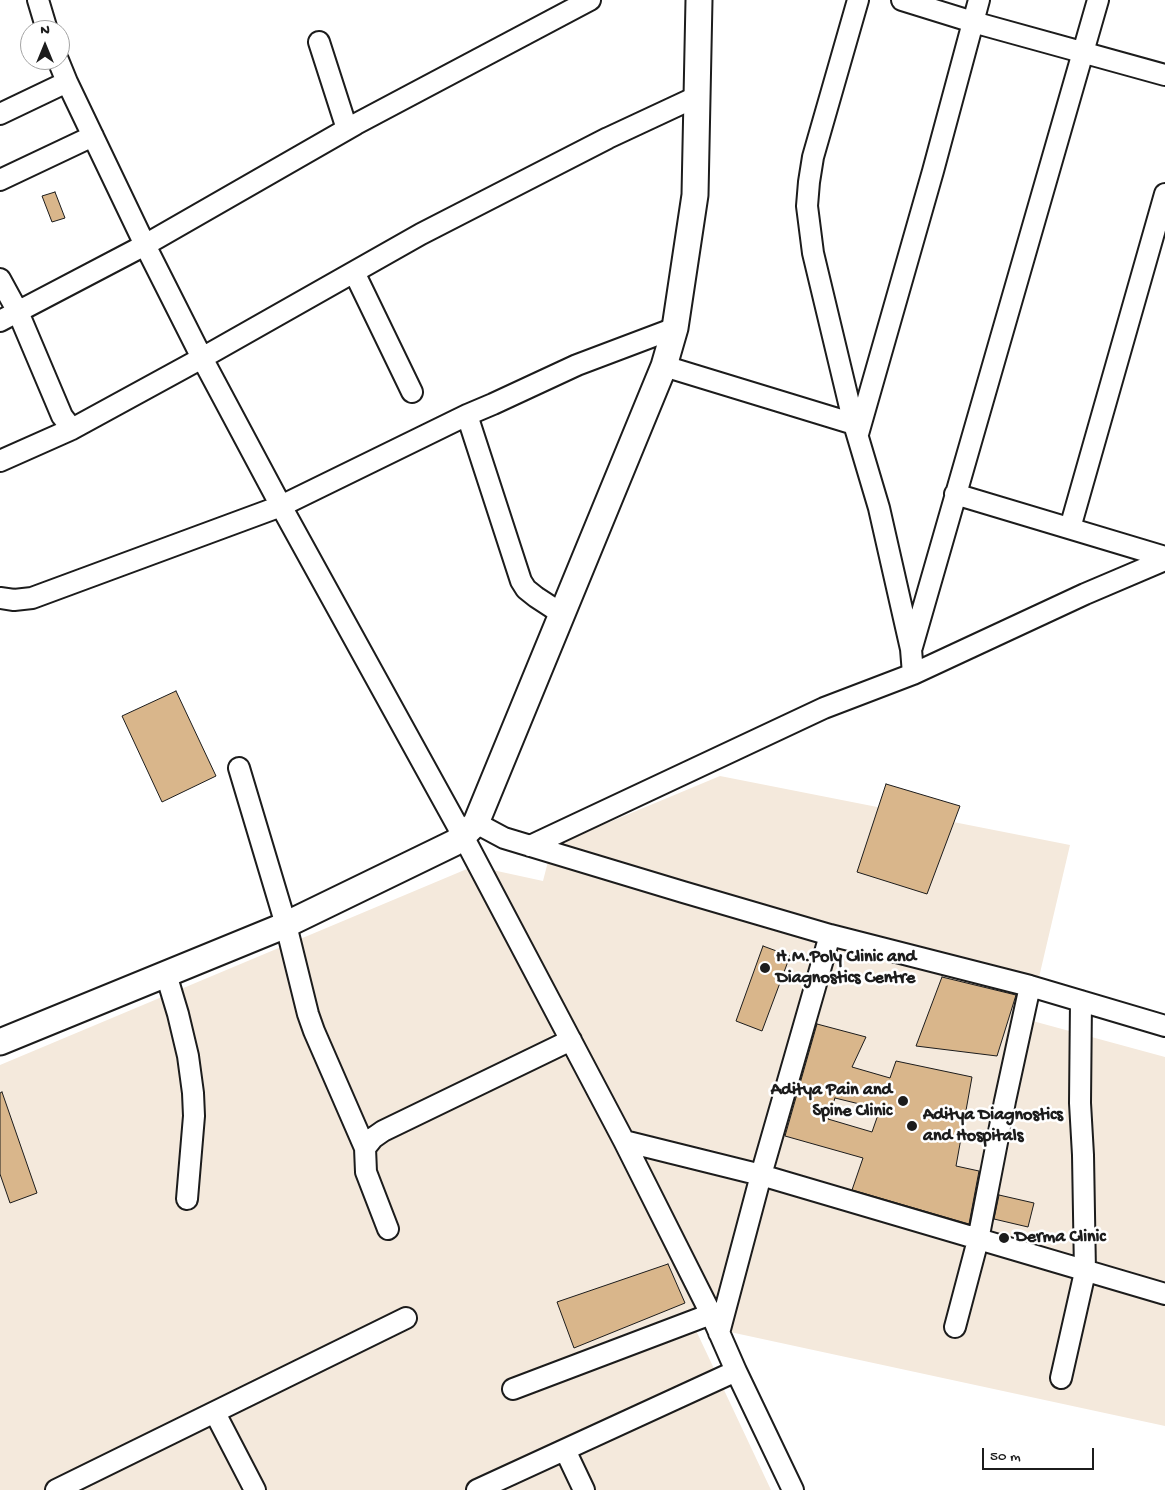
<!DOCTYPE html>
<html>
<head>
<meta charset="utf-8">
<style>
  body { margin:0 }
  #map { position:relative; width:1165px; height:1490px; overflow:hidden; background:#fff; font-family:"Gochi Hand",sans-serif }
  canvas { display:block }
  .north { position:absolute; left:20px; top:20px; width:50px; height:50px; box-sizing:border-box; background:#fff; border:1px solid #a4a4a4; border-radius:50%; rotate:0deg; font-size:14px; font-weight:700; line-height:20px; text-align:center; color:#1c1c1c }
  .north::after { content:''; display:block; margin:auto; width:18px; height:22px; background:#1c1c1c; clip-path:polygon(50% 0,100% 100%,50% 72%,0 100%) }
  .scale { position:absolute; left:982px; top:1448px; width:112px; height:22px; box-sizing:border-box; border:2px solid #1c1c1c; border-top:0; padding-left:6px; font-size:15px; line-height:18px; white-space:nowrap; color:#1c1c1c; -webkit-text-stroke:4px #fff; paint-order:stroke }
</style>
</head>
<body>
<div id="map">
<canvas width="1165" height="1490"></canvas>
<div class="north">N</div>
<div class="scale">50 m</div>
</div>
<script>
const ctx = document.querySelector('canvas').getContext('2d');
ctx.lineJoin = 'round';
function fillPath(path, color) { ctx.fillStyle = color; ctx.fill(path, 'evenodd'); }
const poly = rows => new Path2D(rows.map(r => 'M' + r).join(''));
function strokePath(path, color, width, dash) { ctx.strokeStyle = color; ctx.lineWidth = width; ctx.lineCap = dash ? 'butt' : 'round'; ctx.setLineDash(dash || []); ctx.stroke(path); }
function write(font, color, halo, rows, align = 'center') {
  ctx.font = font + ' "Gochi Hand",sans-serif'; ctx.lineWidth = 5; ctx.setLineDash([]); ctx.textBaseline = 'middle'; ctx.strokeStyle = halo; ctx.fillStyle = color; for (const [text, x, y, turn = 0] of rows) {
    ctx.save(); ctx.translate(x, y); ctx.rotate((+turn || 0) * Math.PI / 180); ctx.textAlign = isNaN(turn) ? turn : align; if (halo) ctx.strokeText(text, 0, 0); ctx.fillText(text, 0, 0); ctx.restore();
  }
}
const built = poly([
  [720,776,1070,845,1029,1020,1165,1057,1165,1426,693,1324,771,1490,0,1490,0,1065,474,866,543,881,552,846]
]);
const building = poly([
  [55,192,65,218,52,222,42,196,55,192],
  [176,691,216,776,162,802,122,716,176,691],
  [886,784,960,806,927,894,857,872,886,784],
  [763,946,790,956,762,1031,736,1021,763,946],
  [942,977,1016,995,997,1056,916,1046,942,977],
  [817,1024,866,1037,852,1067,890,1078,896,1061,972,1077,956,1166,979,1171,969,1224,852,1190,863,1158,785,1136,817,1024],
  [835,1098,880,1109,872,1132,828,1119,835,1098],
  [2,1092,37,1193,10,1203,0,1174,0,1093,2,1092],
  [999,1195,1034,1203,1028,1227,994,1219,999,1195],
  [668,1264,685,1303,574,1348,557,1302,668,1264]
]);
const minor = poly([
  [38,0,47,30],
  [858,0,813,157,809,182,807,206,813,253,854,424,879,508,911,649,913,674],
  [902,0,973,22,1165,75],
  [319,42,347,129],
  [58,60,67,82,145,245,202,358,281,506,463,836,624,1141,711,1314,736,1371,793,1490],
  [0,114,67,82],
  [0,180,93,136],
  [354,272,412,392],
  [0,279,18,312,62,416,72,429],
  [0,321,145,245,356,124,590,0],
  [664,366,854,424],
  [467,415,521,581,526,589,536,597,562,614],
  [858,434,933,171,979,0],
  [0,461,72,429,202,358,421,234,608,138,698,96],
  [955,494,1165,557],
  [1070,528,1165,194],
  [0,598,14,600,32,598,281,506,467,415,493,404,577,365,675,328],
  [912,647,1098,0],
  [239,768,286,925,308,1014,314,1031,365,1148],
  [476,823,504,838,683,892,830,935,1030,986,1165,1026],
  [530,846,824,708,913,674,1085,594,1165,560],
  [166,974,178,1014,188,1056,193,1093,194,1116,187,1199],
  [624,1141,761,1175,1165,1294],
  [388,1229,366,1172,365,1148,373,1138,383,1131,571,1040],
  [955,1327,978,1240,1005,1101,1030,986],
  [719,1333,761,1175,830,935],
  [1061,1378,1085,1272,1083,1155,1080,1103,1081,1001],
  [513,1389,711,1314],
  [215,1413,255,1490],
  [565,1450,584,1490],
  [56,1490,406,1318],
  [477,1490,736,1371]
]);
const major = poly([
  [0,1042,281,927,454,843,463,836,476,823,664,366,675,328,695,195,699,0]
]);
const markers = [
  [765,968,6,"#1c1c1c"],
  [903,1101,6,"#1c1c1c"],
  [912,1126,6,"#1c1c1c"],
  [1004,1238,6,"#1c1c1c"]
];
const poiNames = [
  ["H.M.Poly Clinic and",776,958],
  ["Diagnostics Centre",776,979],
  ["Aditya Pain and",892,1091,"right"],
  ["Spine Clinic",892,1112,"right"],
  ["Aditya Diagnostics",923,1116],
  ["and Hospitals",923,1137],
  ["Derma Clinic",1015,1238]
];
fillPath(built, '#f4e9dc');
fillPath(building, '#d9b68b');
strokePath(building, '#1c1c1c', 1);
strokePath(minor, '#1c1c1c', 24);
strokePath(major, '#1c1c1c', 29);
strokePath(minor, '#fff', 20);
strokePath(major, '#fff', 25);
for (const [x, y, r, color] of markers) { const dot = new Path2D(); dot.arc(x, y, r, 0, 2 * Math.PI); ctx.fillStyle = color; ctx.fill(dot); strokePath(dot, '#fff', 2); }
write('bold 18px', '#1c1c1c', '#fff', poiNames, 'left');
</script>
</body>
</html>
